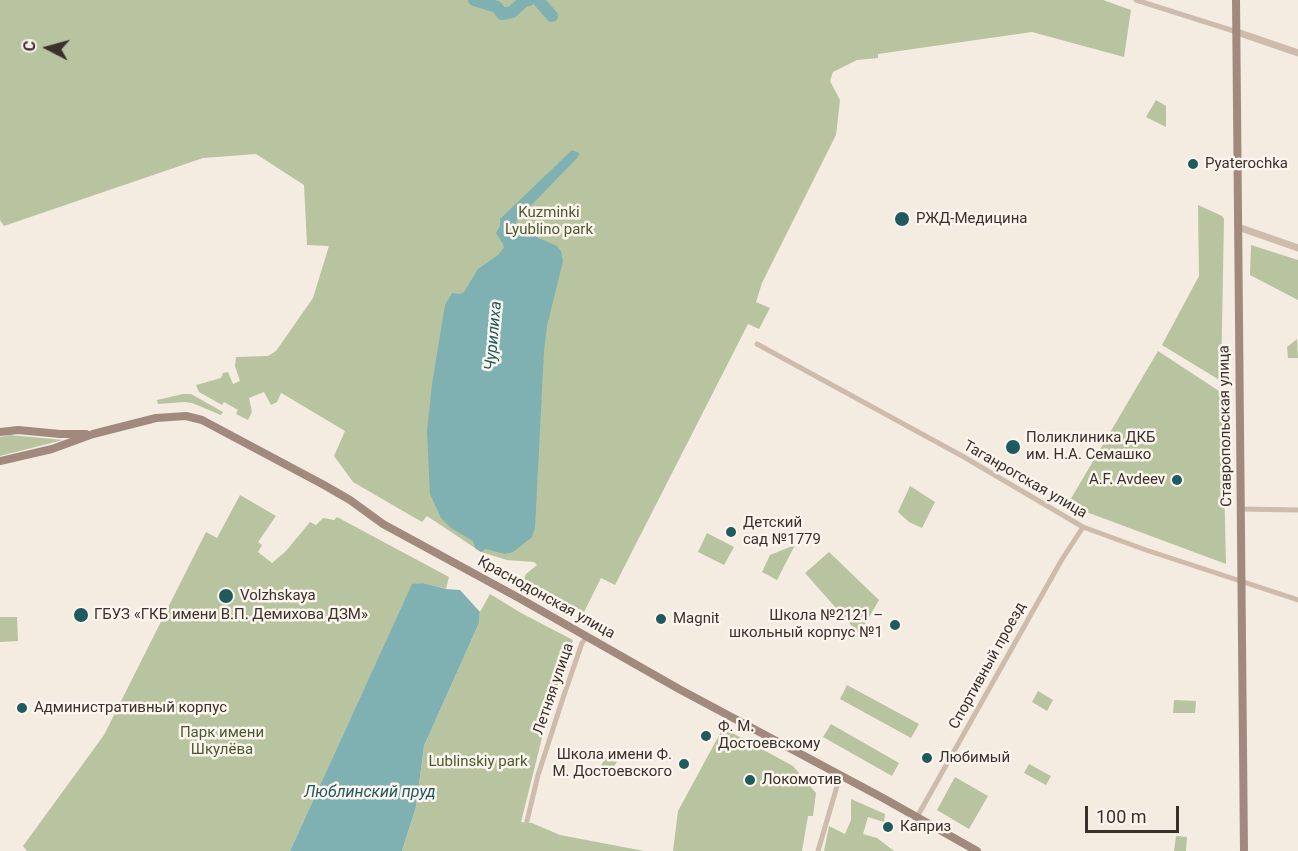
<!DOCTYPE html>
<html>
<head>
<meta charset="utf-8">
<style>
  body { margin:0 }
  #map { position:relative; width:1298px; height:851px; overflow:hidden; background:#f4ebe1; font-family:Roboto,sans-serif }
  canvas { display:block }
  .north { position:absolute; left:18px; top:18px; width:60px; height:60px; -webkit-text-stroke:4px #fbf5ee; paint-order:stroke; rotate:276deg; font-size:16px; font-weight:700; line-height:24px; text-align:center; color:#3b302b }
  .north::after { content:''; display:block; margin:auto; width:21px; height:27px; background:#3b302b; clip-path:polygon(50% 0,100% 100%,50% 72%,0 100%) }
  .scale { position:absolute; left:1085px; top:806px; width:94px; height:27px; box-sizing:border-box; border:3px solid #3b302b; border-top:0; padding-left:8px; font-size:18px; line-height:21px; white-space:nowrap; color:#3b302b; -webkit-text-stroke:4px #fbf5ee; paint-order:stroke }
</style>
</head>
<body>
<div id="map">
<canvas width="1298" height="851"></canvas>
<div class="north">С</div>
<div class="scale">100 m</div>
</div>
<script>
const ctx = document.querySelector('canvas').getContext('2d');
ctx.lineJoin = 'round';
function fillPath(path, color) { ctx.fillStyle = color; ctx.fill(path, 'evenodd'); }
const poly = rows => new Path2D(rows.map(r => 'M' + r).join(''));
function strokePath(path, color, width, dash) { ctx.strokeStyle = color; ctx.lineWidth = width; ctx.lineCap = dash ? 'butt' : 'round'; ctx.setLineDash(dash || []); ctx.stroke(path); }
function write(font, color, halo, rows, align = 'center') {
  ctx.font = font + ' Roboto,sans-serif'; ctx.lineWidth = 5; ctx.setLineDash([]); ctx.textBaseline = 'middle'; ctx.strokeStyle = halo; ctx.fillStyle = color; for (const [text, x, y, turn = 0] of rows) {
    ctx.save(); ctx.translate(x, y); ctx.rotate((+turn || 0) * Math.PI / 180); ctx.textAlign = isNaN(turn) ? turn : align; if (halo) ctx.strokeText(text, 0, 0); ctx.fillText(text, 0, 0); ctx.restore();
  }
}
const green = poly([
  [0,0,1103,0,1131,10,1124,57,1032,32,878,54,878,58,857,60,833,72,830,81,840,100,836,135,762,283,756,302,770,308,759,329,748,324,615,585,601,578,584,612,524,579,526,574,537,565,534,562,507,560,481,552,427,516,422,522,353,482,334,456,345,431,278,391,281,393,277,402,271,405,264,392,249,398,252,412,248,420,236,414,238,410,224,402,222,405,199,392,196,385,221,378,223,373,228,372,233,384,240,381,235,366,236,357,268,356,276,351,313,298,329,246,307,245,304,185,256,154,203,158,4,226,0,220],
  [1156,100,1166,106,1166,127,1146,117],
  [1198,205,1222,216,1224,219,1221,381,1162,345,1199,276],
  [1251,245,1298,260,1298,300,1250,275],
  [1297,339,1298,358,1288,358,1287,347],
  [1158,351,1222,393,1226,564,1089,513,1069,502],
  [183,394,191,394,223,412,221,415,192,403,185,402,158,404,157,400],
  [10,435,63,440,0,456,0,437],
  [910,486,935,502,922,528,909,522,898,512],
  [240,495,276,516,258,542,262,545,258,552,272,563,286,551,310,522,316,525,323,518,334,520,337,517,449,577,446,589,423,583,412,585,290,851,27,851,23,846,104,735,206,532,217,538],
  [707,533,734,547,724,565,698,552],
  [795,545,777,580,762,572,770,555],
  [829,552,879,600,859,634,805,573],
  [490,594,521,613,573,640,548,714,521,822,532,823,560,835,644,851,402,851,416,807,424,746,479,623,480,612],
  [0,617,17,617,18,641,0,642],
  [847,685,919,724,911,738,840,699],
  [1038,691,1053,700,1047,711,1032,702],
  [1174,700,1196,701,1195,713,1173,713],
  [831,724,899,763,892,776,823,737],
  [723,728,793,766,816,793,813,816,808,816,802,851,673,851,678,811],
  [609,752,619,758,609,775,599,769],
  [1029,764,1051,776,1046,785,1024,773],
  [955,777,988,796,969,829,937,810],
  [851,799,885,814,884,822,868,817,863,834,877,838,894,851,824,851,829,826,845,834,851,820],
  [1176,836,1187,837,1186,851,1174,851]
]);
const water = poly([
  [572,150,579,153,578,157,516,221,518,229,557,246,561,251,563,261,547,326,544,351,535,528,532,537,513,552,505,554,485,549,481,552,475,548,473,541,451,528,441,518,430,494,427,431,432,384,445,305,452,293,460,294,464,292,478,269,498,255,504,248,503,244,496,233,500,226,500,219],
  [423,583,446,589,460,590,480,612,479,623,424,746,416,807,402,851,290,851,412,584]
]);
const river = poly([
  [474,0,497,7,502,14,512,12,525,0,529,0],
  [538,0,552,16]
]);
const minor = poly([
  [1136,0,1237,32],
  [757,344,964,457,1083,527,1146,550,1298,600],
  [1240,509,1298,510],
  [917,817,1061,561,1083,527],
  [527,821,538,775,563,698,582,643,587,637],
  [818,851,840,776]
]);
const tertiary = poly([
  [1237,32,1298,53],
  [1238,227,1298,248]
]);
const secondary = poly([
  [1236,0,1244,851],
  [0,432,18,430,60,434,86,434],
  [0,461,52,449,93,434,156,418,186,416,202,420,324,485,350,500,383,524,519,598,679,689,883,798,977,851]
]);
const markers = [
  [1193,164,6,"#1f5a5e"],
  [902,219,8,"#1f5a5e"],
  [1013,447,8,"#1f5a5e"],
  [1177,480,6,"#1f5a5e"],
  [731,532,6,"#1f5a5e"],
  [226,596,8,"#1f5a5e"],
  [81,615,8,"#1f5a5e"],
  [661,619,6,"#1f5a5e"],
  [895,625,6,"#1f5a5e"],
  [22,708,6,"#1f5a5e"],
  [706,736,6,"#1f5a5e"],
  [927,758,6,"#1f5a5e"],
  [684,764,6,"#1f5a5e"],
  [750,780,6,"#1f5a5e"],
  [888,827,6,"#1f5a5e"]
];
const poiNames = [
  ["Pyaterochka",1205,164],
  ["РЖД-Медицина",916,219],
  ["Поликлиника ДКБ",1026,438],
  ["им. Н.А. Семашко",1026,455],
  ["A.F. Avdeev",1165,480,"right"],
  ["Детский",743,523],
  ["сад №1779",743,540],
  ["Volzhskaya",240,596],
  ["ГБУЗ «ГКБ имени В.П. Демихова ДЗМ»",94,615],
  ["Школа №2121 –",883,616,"right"],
  ["школьный корпус №1",883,633,"right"],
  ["Magnit",673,619],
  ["Административный корпус",34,708],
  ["Ф. М.",718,727],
  ["Достоевскому",718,744],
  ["Школа имени Ф.",672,755,"right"],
  ["М. Достоевского",672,772,"right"],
  ["Любимый",939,758],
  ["Локомотив",762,780],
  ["Каприз",900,827]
];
const parkNames = [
  ["Kuzminki",549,213],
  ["Lyublino park",549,230],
  ["Парк имени",222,733],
  ["Шкулёва",222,750],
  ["Lublinskiy park",478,762]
];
const streetNames = [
  ["Ставропольская улица",1226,426,-91],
  ["Таганрогская улица",1025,480,30],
  ["Краснодонская улица",546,598,29],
  ["Спортивный проезд",988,666,-61],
  ["Летняя улица",554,689,-71]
];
const waterNames = [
  ["Чурилиха",494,336,-85],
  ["Люблинский пруд",370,793]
];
fillPath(green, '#b8c4a0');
fillPath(water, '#7fb0b2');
strokePath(river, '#7fb0b2', 12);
strokePath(minor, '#cdbbac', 5);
strokePath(tertiary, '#cdbbac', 7);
strokePath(secondary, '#a18a7d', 8);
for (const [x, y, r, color] of markers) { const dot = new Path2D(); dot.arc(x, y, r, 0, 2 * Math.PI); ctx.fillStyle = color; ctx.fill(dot); strokePath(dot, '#fbf5ee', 2); }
write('15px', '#3b302b', '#fbf5ee', poiNames, 'left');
write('15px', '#4a5a2e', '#fbf5ee', parkNames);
write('15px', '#3b302b', '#fbf5ee', streetNames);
write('italic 16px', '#1f5a5e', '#fbf5ee', waterNames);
</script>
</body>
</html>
